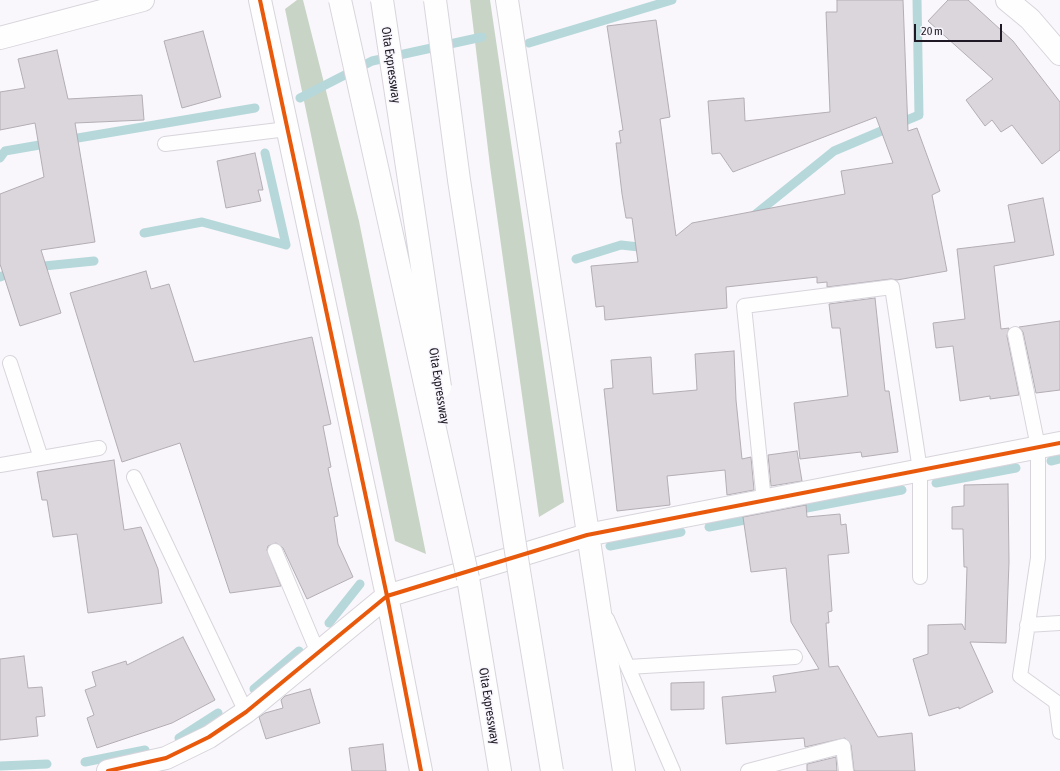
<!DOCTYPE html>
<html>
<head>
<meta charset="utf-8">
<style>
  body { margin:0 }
  #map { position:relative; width:1060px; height:771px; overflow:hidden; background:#f9f7fb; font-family:"Asap Condensed",sans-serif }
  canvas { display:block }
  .scale { position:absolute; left:914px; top:24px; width:88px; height:18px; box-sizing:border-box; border:2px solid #1e1924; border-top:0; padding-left:5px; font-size:12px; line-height:14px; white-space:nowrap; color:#1e1924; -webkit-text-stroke:3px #f8f6fc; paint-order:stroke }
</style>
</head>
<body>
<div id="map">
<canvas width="1060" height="771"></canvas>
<div class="scale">20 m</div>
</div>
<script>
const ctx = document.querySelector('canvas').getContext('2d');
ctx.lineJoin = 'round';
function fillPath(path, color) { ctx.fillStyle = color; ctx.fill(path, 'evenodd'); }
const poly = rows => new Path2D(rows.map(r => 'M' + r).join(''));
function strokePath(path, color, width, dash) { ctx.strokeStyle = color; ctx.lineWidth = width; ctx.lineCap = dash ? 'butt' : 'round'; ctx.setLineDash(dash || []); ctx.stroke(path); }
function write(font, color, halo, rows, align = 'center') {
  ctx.font = font + ' "Asap Condensed",sans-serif'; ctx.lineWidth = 3; ctx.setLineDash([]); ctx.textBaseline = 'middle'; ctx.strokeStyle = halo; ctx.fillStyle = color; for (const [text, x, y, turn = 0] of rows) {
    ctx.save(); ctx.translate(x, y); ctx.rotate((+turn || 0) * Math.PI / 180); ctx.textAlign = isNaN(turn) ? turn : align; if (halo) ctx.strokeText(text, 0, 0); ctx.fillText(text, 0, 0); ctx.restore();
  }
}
const forest = poly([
  [297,0,303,0,359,221,426,554,395,541,285,9],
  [470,0,490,0,564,502,539,517,490,166]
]);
const stream = poly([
  [529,43,672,0],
  [300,98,372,61,482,37],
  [66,140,255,108],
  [0,158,5,151,51,143],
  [752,217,834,151,919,115,917,0],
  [144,233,202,222,286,245,265,153],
  [576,259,621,245,648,248],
  [34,267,94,261],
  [0,277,14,271],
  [1051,461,1060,459],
  [936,483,1016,468],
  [796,510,902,490],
  [709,527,755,518],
  [610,546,681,532],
  [329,623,360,584],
  [254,689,299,651],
  [179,738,218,713],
  [85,762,145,750],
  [0,766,47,764]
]);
const building = poly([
  [837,0,903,0,908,131,917,128,940,191,932,195,947,271,897,280,891,279,827,287,827,282,817,283,817,277,726,287,727,308,605,320,604,306,596,307,591,266,638,262,632,218,626,218,622,194,616,143,621,143,619,131,623,130,607,26,656,20,670,117,660,119,676,236,692,223,845,194,841,171,893,163,876,117,733,172,720,153,712,154,708,101,744,98,745,121,830,112,826,12,837,12,837,0],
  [948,0,968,0,1013,41,1060,102,1060,150,1042,164,1012,125,1001,132,992,120,985,126,966,100,993,79,928,21,948,0],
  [203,31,221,97,182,108,164,41,203,31],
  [57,50,68,99,142,95,144,120,75,123,95,242,41,250,61,313,20,326,0,264,0,194,44,177,35,123,0,130,0,92,25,88,18,59,57,50],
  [255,153,263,190,258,190,261,201,226,208,217,161,255,153],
  [1043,198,1054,255,994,266,1001,329,1009,328,1007,336,1019,395,990,399,990,396,960,401,953,346,936,348,933,323,965,319,957,249,1015,242,1008,205,1043,198],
  [146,271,151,289,169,284,194,362,312,337,331,424,323,426,331,467,328,468,338,516,334,517,338,544,353,577,307,599,283,548,276,543,268,546,267,550,281,586,230,593,180,443,122,462,70,293,146,271],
  [875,298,885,391,889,391,898,452,862,457,861,452,800,459,794,403,848,396,840,328,832,328,829,304,875,298],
  [1060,321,1060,390,1036,393,1023,332,1019,327,1060,321],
  [734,351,736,400,742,459,751,457,754,490,727,495,725,470,667,476,670,505,617,511,604,389,613,388,611,360,651,357,653,394,697,390,695,354,734,351],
  [797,451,802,481,771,486,768,455,797,451],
  [114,460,124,530,141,527,158,569,162,603,88,613,77,534,53,537,47,500,42,500,37,472,114,460],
  [1008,484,1009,562,1006,643,970,642,993,692,959,709,959,707,929,716,913,659,928,654,928,625,962,624,965,630,967,567,964,567,963,529,952,529,952,507,964,506,964,485,1008,484],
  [806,505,807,517,840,514,841,525,846,524,849,553,828,555,832,611,828,612,829,623,826,623,829,667,838,666,878,737,912,733,915,771,854,771,851,745,845,738,805,747,804,738,726,744,722,697,776,692,773,676,819,669,791,622,786,568,751,572,743,517,806,505],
  [183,637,215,700,172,723,97,748,87,718,94,715,85,690,96,686,92,672,126,661,127,665,183,637],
  [24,656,28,688,42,687,45,716,36,717,38,736,0,740,0,659,24,656],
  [704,682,704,709,671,710,671,683,704,682],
  [310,689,320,723,266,739,259,717,265,713,283,708,281,700,285,696,310,689],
  [383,744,386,771,352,771,349,748,383,744],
  [836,757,837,771,807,771,807,764,836,757]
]);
const lane = poly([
  [165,144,287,129],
  [1015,334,1038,447,1038,558,1020,676,1056,702,1060,732],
  [10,363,41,458],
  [0,465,99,448],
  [134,477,246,712],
  [764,501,744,306,892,287,920,470,920,577],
  [275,551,318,653],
  [607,619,673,771],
  [1027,625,1060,623],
  [628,667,795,657],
  [748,771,843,746,846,771]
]);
const street = poly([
  [260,0,387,596,421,771],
  [507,0,624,771],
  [108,771,166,758,209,737,246,712,387,596,587,535,1060,443]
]);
const secondary = poly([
  [1007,0,1030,19,1060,54],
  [0,38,143,0]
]);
const highway = poly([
  [468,578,500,771]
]);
const highwayBridge = poly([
  [340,0,468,578],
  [382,0,440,387],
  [435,0,459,180,519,571,552,771]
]);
const cycleway = poly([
  [260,0,387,596,421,771],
  [108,771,166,758,209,737,246,712,387,596,587,535,1060,443]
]);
const streetNames = [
  ["Oita Expressway",391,65,82],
  ["Oita Expressway",439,386,81],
  ["Oita Expressway",489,706,81]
];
fillPath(forest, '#c8d4c6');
strokePath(stream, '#b6d8da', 9);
fillPath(building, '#dbd5dc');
strokePath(building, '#b3adb4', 1);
strokePath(lane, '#d8d4dc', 16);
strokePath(street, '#d8d4dc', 24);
strokePath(secondary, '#d8d4dc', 24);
strokePath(highway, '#d8d4dc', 24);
strokePath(lane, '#fefefe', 14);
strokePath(street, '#fefefe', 22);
strokePath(secondary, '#fefefe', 22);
strokePath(highway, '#fefefe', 22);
strokePath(highwayBridge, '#d8d4dc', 24, []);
strokePath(highwayBridge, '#fefefe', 22);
strokePath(cycleway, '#e8590c', 4);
write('13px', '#1e1924', '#f8f6fc', streetNames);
</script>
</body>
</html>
